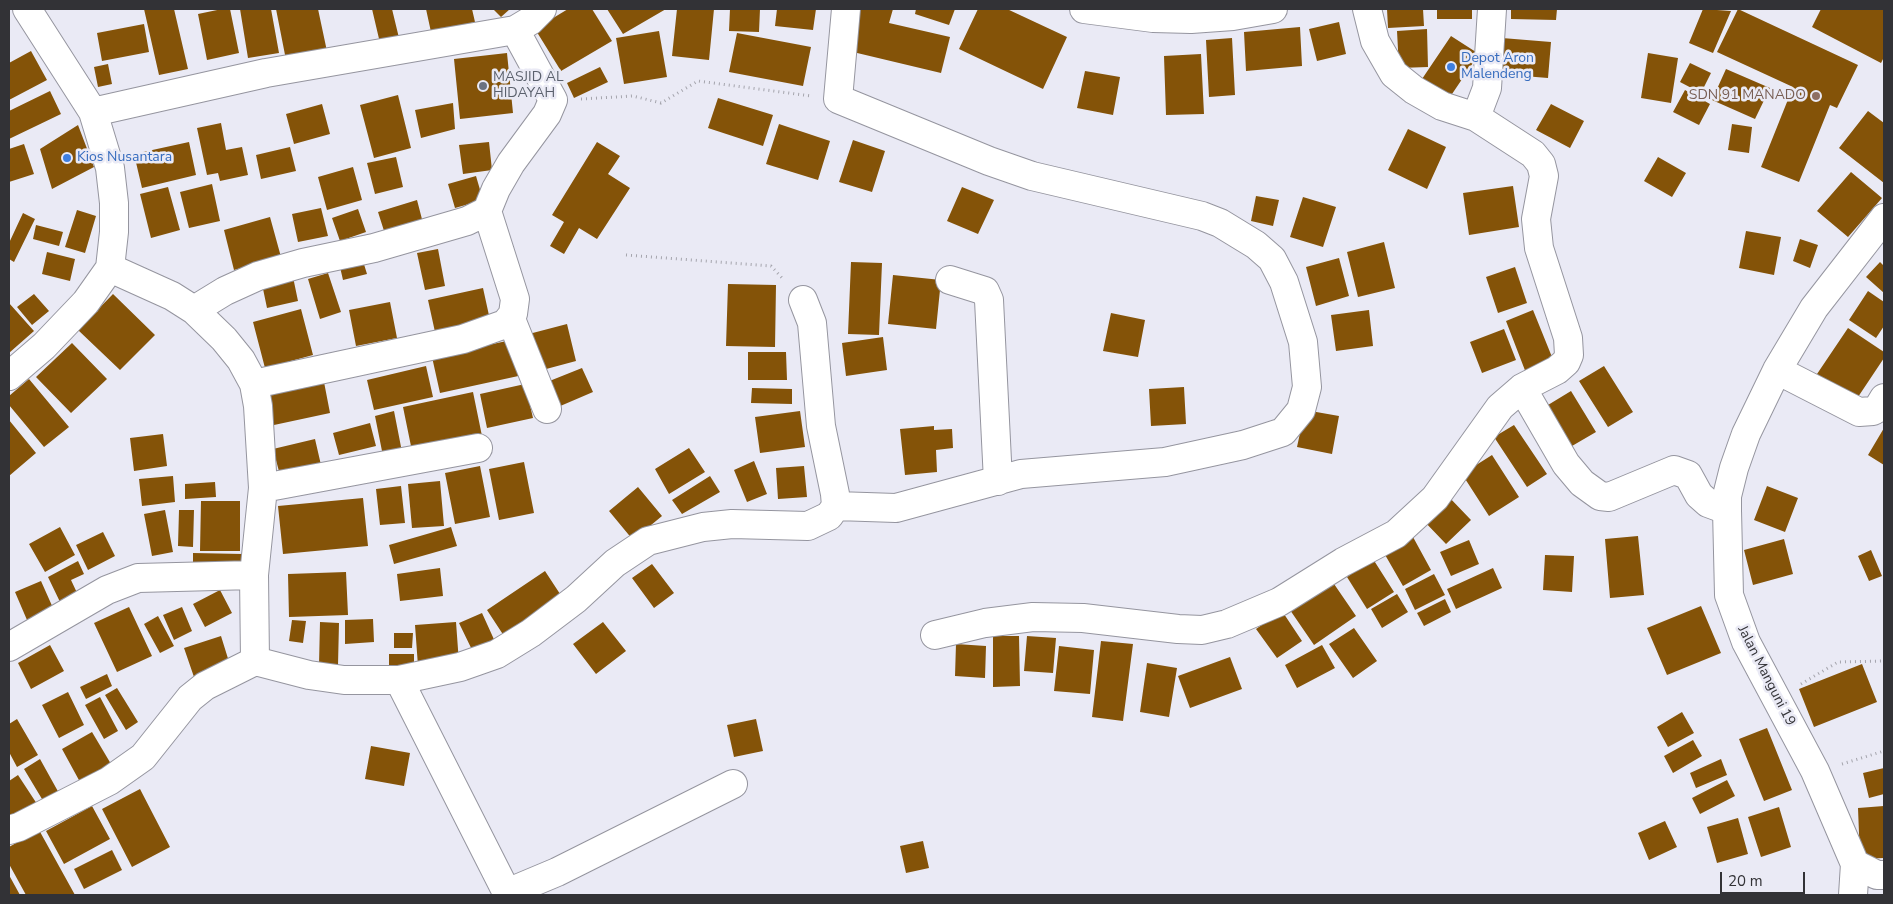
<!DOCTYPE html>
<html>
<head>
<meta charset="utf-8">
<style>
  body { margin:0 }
  #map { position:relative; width:1893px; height:904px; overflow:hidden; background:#eaeaf5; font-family:"Nunito Sans",sans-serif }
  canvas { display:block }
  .frame { position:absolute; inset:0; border:10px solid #323236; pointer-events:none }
  .scale { position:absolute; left:1720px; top:872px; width:85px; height:22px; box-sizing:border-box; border:2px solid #323236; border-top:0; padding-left:6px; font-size:15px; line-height:18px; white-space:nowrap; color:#323236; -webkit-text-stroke:4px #eaeaf5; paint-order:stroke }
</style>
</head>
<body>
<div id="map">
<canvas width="1893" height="904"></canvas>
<div class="frame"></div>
<div class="scale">20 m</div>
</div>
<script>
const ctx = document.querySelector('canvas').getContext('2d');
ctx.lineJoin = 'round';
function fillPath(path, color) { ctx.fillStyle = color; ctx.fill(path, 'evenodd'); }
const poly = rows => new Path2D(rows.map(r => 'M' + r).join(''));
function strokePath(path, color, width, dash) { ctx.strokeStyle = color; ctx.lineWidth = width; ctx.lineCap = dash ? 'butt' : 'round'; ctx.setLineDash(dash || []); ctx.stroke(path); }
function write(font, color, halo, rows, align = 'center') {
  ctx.font = font + ' "Nunito Sans",sans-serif'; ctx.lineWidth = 5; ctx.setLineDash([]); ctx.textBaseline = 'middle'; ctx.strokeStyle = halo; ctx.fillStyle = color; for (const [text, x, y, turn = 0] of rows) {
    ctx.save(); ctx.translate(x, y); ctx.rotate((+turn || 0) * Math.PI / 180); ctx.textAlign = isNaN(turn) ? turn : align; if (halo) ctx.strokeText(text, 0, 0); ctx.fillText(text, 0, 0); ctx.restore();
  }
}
const building = poly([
  [144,9,174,9,188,69,159,75],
  [222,9,230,9,239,53,207,60,198,14],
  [240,9,271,9,279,53,248,58],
  [276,9,318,9,328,56,287,65],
  [372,9,392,9,399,38,380,43],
  [426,9,472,9,475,22,431,32],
  [493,9,510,9,501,17],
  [568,9,592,9,612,41,561,71,535,29],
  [607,9,666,9,623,34],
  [677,9,714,9,709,60,672,56],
  [730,9,760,9,759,32,729,31],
  [777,9,816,9,813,30,775,26],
  [856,9,893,9,889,23,950,37,941,73,853,52,859,28,852,26],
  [916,9,955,9,949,25,915,14],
  [978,9,1007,9,1067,37,1043,89,959,49],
  [1387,9,1423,9,1424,26,1388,28],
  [1437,9,1472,9,1472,19,1437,19],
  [1511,9,1557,9,1556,20,1511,19],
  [1703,9,1731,11,1713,53,1689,43],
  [1738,9,1858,65,1837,108,1830,105,1799,182,1761,167,1793,87,1717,52],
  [1821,9,1884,10,1884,57,1881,63,1812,27],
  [1339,22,1346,54,1317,61,1309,29],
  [144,24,149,52,102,61,97,33],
  [1300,27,1302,66,1246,71,1244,32],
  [1427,29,1428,67,1399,68,1397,31],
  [659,31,667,77,624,84,616,38],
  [737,33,811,47,803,86,729,72],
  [1451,36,1479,54,1450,97,1422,79],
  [1232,38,1235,95,1209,97,1206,40],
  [1502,38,1551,42,1548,78,1499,74],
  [31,51,47,80,9,100,9,63],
  [507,53,513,113,460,119,454,59],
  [1648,53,1678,58,1671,103,1641,98],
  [1201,54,1204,114,1166,115,1164,56],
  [1690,63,1711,73,1701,93,1680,82],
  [108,64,112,84,98,87,94,67],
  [600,67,608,82,574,98,567,83],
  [1726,69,1770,88,1755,119,1712,100],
  [1085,71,1120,77,1113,115,1077,108],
  [1685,90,1710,104,1699,125,1673,112],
  [50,91,61,114,9,139,9,111],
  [398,95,411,148,374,158,360,105],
  [718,98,773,115,763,146,708,128],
  [453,103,455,129,421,138,415,110],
  [322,104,330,134,294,144,286,114],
  [1551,104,1584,121,1570,148,1536,130],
  [1868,111,1884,123,1884,183,1839,148],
  [221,123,226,150,242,147,248,175,220,181,218,173,207,175,197,128],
  [779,124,830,141,818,180,766,164],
  [1732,124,1752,127,1749,153,1728,150],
  [78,125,94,167,52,189,40,149],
  [1408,129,1446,147,1427,189,1388,170],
  [853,140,885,151,872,192,839,182],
  [189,142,196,175,142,188,134,154],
  [489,142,492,170,463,174,459,145],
  [597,142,620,156,608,174,630,188,597,239,579,228,564,254,550,246,564,222,552,215],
  [24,144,34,174,9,182,9,149],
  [290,147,296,171,261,179,256,155],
  [396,157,403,187,375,194,367,163],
  [1658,157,1686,173,1672,197,1644,181],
  [353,167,362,200,327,210,318,177],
  [1851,172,1882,198,1848,237,1817,211],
  [476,176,483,200,455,208,448,184],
  [212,184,220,221,189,228,180,192],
  [1513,186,1519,227,1469,235,1463,193],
  [168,187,180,230,151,238,140,194],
  [962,187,994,200,978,234,947,221],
  [1256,196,1279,200,1273,226,1251,221],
  [1303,197,1336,207,1323,247,1290,237],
  [417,200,423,223,385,234,378,212],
  [321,208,328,236,298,242,292,214],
  [358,209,366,232,340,241,332,218],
  [77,210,96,216,85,253,65,247],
  [23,213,35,219,14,262,9,259,9,243],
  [270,217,281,257,234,270,224,230],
  [36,225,63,232,59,246,33,239],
  [1746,231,1781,237,1774,275,1739,268],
  [1800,239,1818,245,1810,268,1793,261],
  [1384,242,1395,288,1358,297,1347,252],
  [438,249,445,286,425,290,417,253],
  [47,252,75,259,70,281,42,274],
  [1339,258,1349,296,1316,306,1306,267],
  [363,261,367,274,343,280,340,267],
  [851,262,882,263,879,335,848,334],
  [1880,262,1884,266,1884,293,1866,277],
  [1515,267,1527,303,1498,313,1486,277],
  [328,273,341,312,320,319,308,279],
  [893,275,941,280,936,329,888,324],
  [293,277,298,301,267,308,262,284],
  [728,284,776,285,775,347,726,346],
  [483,288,490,320,435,332,428,300],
  [1868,291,1884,302,1884,326,1876,338,1849,320],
  [34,294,49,311,32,325,17,307],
  [113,294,155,335,120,370,78,330],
  [390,302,397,338,356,346,349,310],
  [9,303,34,331,9,353],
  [301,309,313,355,265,368,253,322],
  [1369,310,1373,346,1336,351,1331,315],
  [1533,310,1554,362,1526,373,1506,321],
  [1111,313,1145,320,1138,357,1103,351],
  [567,324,576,361,535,372,525,335],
  [1848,328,1884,352,1884,358,1856,400,1817,374],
  [1504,329,1516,360,1482,373,1470,342],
  [883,337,887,370,846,376,842,343],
  [516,339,523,375,440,393,432,357],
  [72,343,107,379,71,413,36,377],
  [748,352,786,352,787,380,748,380],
  [426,366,433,397,374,410,367,380],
  [1604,366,1633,412,1608,427,1579,381],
  [582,368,593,392,558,407,547,382],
  [29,379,69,427,44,447,9,405,9,396],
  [324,382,330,413,274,425,267,394],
  [525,384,533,418,487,428,480,394],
  [1184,387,1186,424,1151,426,1149,389],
  [752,388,792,389,792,404,751,403],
  [1571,391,1596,432,1572,446,1548,405],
  [473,392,482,436,412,451,403,407],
  [1305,410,1339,416,1332,454,1297,447],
  [394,411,402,452,383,456,375,416],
  [800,411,805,447,760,453,755,417],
  [9,420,36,453,9,476],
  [370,423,376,446,339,455,333,433],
  [1514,425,1547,474,1527,487,1494,437],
  [934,426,934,430,952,429,953,448,936,450,937,472,905,475,900,429],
  [1884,428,1884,465,1868,455],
  [163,434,167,466,134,471,130,438],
  [315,439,321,465,280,475,273,449],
  [689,448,705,472,669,494,655,469],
  [1492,455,1519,497,1489,516,1462,474],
  [754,461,767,494,747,502,734,470],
  [524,462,534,513,499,520,489,469],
  [480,466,490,517,455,524,445,473],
  [804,466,807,497,778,499,776,468],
  [173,476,175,502,142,506,139,479],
  [710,476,720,492,682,514,672,500],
  [440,481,444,526,412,528,408,484],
  [215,482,216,497,185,499,185,484],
  [401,486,405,523,380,525,376,489],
  [1767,486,1798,498,1785,532,1754,520],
  [638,487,662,516,633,540,609,511],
  [1447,495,1471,520,1446,544,1422,519],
  [363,498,368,546,283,554,278,506],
  [201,501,240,501,240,551,200,551],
  [165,510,173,552,152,556,144,514],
  [179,510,194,510,193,547,178,546],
  [60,527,75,555,45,572,29,544],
  [451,527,457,546,394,564,389,545],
  [103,532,115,556,88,570,76,545],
  [1638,536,1644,595,1610,598,1605,539],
  [1413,537,1431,570,1403,586,1384,553],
  [1784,539,1793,574,1753,585,1744,550],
  [1469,540,1479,564,1451,576,1440,552],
  [1871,550,1882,576,1869,581,1858,556],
  [193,553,243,554,243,565,193,565],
  [1545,555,1574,556,1572,592,1543,590],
  [1373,559,1394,592,1367,609,1347,577],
  [78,561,84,574,71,580,78,595,61,604,48,577],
  [652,564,674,593,654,608,632,578],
  [440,568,443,596,400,601,397,574],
  [1493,568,1502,588,1456,609,1447,589],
  [545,571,562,597,504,636,487,610],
  [346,572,348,615,289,617,288,574],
  [1434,574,1445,595,1415,610,1405,589],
  [41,581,53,608,27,620,15,592],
  [1332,581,1356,616,1314,645,1290,610],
  [220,590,232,613,205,627,193,604],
  [1397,594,1408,612,1382,628,1371,609],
  [1445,599,1451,612,1424,626,1417,613],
  [1701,606,1721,653,1667,675,1647,628],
  [129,607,152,656,117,672,94,623],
  [182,607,192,631,174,640,163,615],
  [1282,611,1302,641,1277,658,1256,629],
  [482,613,497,646,475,656,459,623],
  [158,616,174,646,160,653,144,624],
  [373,619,374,642,345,644,345,620],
  [292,620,306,621,303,643,289,641],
  [320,622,339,623,338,665,319,665],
  [456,622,459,663,418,666,415,625],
  [603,622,626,651,596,674,573,644],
  [1354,628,1377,661,1353,678,1329,644],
  [394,633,413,633,412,648,394,648],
  [221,636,230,665,194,677,184,648],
  [993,636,1019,636,1020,686,993,687],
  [1027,636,1056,638,1053,673,1024,671],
  [1101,641,1133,644,1123,721,1092,717],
  [956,644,986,646,985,678,955,676],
  [50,645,64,671,31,689,18,663],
  [1322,645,1335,668,1297,688,1285,665],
  [1059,646,1094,650,1090,694,1054,691],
  [389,654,414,654,414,667,389,666],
  [1230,657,1242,689,1190,708,1178,676],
  [1147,663,1177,668,1169,717,1140,712],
  [1862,664,1877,702,1814,727,1799,689],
  [107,674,112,686,86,699,80,687],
  [117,688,138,722,126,730,105,695],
  [68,692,84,725,59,738,42,705],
  [100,697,118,731,104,739,85,705],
  [1682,712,1694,733,1668,747,1657,727],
  [17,719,38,755,17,767,9,752,9,724],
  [756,719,763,751,734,757,727,725],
  [1767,728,1792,790,1764,801,1739,739],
  [92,732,111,764,80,782,62,749],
  [1693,740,1702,756,1673,773,1664,756],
  [371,746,410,753,404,786,365,779],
  [40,759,60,795,45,804,24,769],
  [1721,759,1727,775,1696,788,1690,773],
  [1884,768,1884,794,1869,798,1863,773],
  [18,775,39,807,9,825,9,781],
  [1727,780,1735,796,1700,814,1692,798],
  [140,789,170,847,132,867,102,809],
  [92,806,110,839,64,864,46,831],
  [1884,806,1884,858,1860,859,1858,808],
  [1779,807,1791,847,1761,857,1748,817],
  [1738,818,1748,854,1717,863,1707,827],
  [1665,821,1677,847,1649,860,1638,833],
  [39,830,75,895,26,895,9,864,9,847],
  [923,841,929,868,906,873,900,846],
  [112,850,122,870,84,889,74,869],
  [9,875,20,895,9,895]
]);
const path = poly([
  [581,99,633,96,661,103,698,81,811,96],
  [626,255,771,266,784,280],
  [1801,684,1838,662,1884,661],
  [1842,764,1884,751]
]);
const minor = poly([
  [1084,9,1153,18,1191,19,1233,16,1273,9],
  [93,112,266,73,515,30,530,21,542,9],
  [1476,117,1487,88,1492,9],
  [1884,218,1814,308,1777,370,1746,434,1734,468,1727,496,1727,510,1729,595,1746,642,1815,771,1855,864,1877,875,1884,875],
  [950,280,985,291,989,300,998,481],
  [194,310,225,291,258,276,303,263,374,248,467,221,487,211,496,189,511,163,547,114,553,100,515,30],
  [511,319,547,409],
  [1777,370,1859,412,1873,411,1878,408,1884,398],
  [9,376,44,346,86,302,110,268,114,232,114,203,110,168,93,112,27,9],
  [254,384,463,339,505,324,513,314,515,299,487,211],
  [1522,388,1566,464,1582,483,1600,496,1609,497,1674,470,1688,475,1699,495,1708,503,1727,510],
  [263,488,478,448],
  [836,506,896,508,1021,474,1165,462,1243,445,1283,432,1301,410,1307,387,1303,342,1284,282,1272,259,1256,245,1220,223,1202,216,1032,176,989,161,838,99,846,9],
  [935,635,985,623,1033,617,1083,618,1178,629,1202,630,1227,624,1279,602,1343,562,1396,534,1435,498,1500,407,1522,388,1557,370,1566,362,1569,355,1568,338,1539,248,1536,219,1544,176,1541,164,1533,154,1476,117,1442,106,1414,90,1394,74,1375,41,1367,9],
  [9,647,107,590,138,578,254,575],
  [255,661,309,675,344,680,399,680,460,667,497,654,531,633,576,599,615,563,648,541,703,527,732,524,808,526,829,516,836,506,835,494,821,426,812,323,803,300],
  [399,680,508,895],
  [9,830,19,827,109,781,143,757,190,698,205,686,255,661,254,575,263,488,258,406,254,384,241,360,224,339,194,310,172,296,110,268],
  [507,893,557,872,733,784],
  [1853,895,1855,864]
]);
const markers = [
  [1451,67,5,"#3f7fe0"],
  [483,86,5,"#6b7280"],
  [1816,96,5,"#8d6e63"],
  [67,158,5,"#3f7fe0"]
];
const shopNames = [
  ["Depot Aron",1461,59],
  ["Malendeng",1461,75],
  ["Kios Nusantara",77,158]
];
const worshipNames = [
  ["MASJID AL",493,78],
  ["HIDAYAH",493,94]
];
const educationNames = [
  ["SDN 91 MANADO",1806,96]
];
const streetNames = [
  ["Jalan Manguni 19",1766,676,63]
];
fillPath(building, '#845308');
strokePath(minor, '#95959f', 30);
strokePath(path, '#a4a4ac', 3, [1, 4]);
strokePath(minor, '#fff', 28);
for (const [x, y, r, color] of markers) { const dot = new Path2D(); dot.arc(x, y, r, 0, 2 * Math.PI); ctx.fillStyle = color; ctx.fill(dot); strokePath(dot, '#eaeaf5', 2); }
write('14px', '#366cbe', '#eaeaf5', shopNames, 'left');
write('14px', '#5b616d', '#eaeaf5', worshipNames, 'left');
write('14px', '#785e54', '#eaeaf5', educationNames, 'right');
write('14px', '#323236', '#eaeaf5', streetNames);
</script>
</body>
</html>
